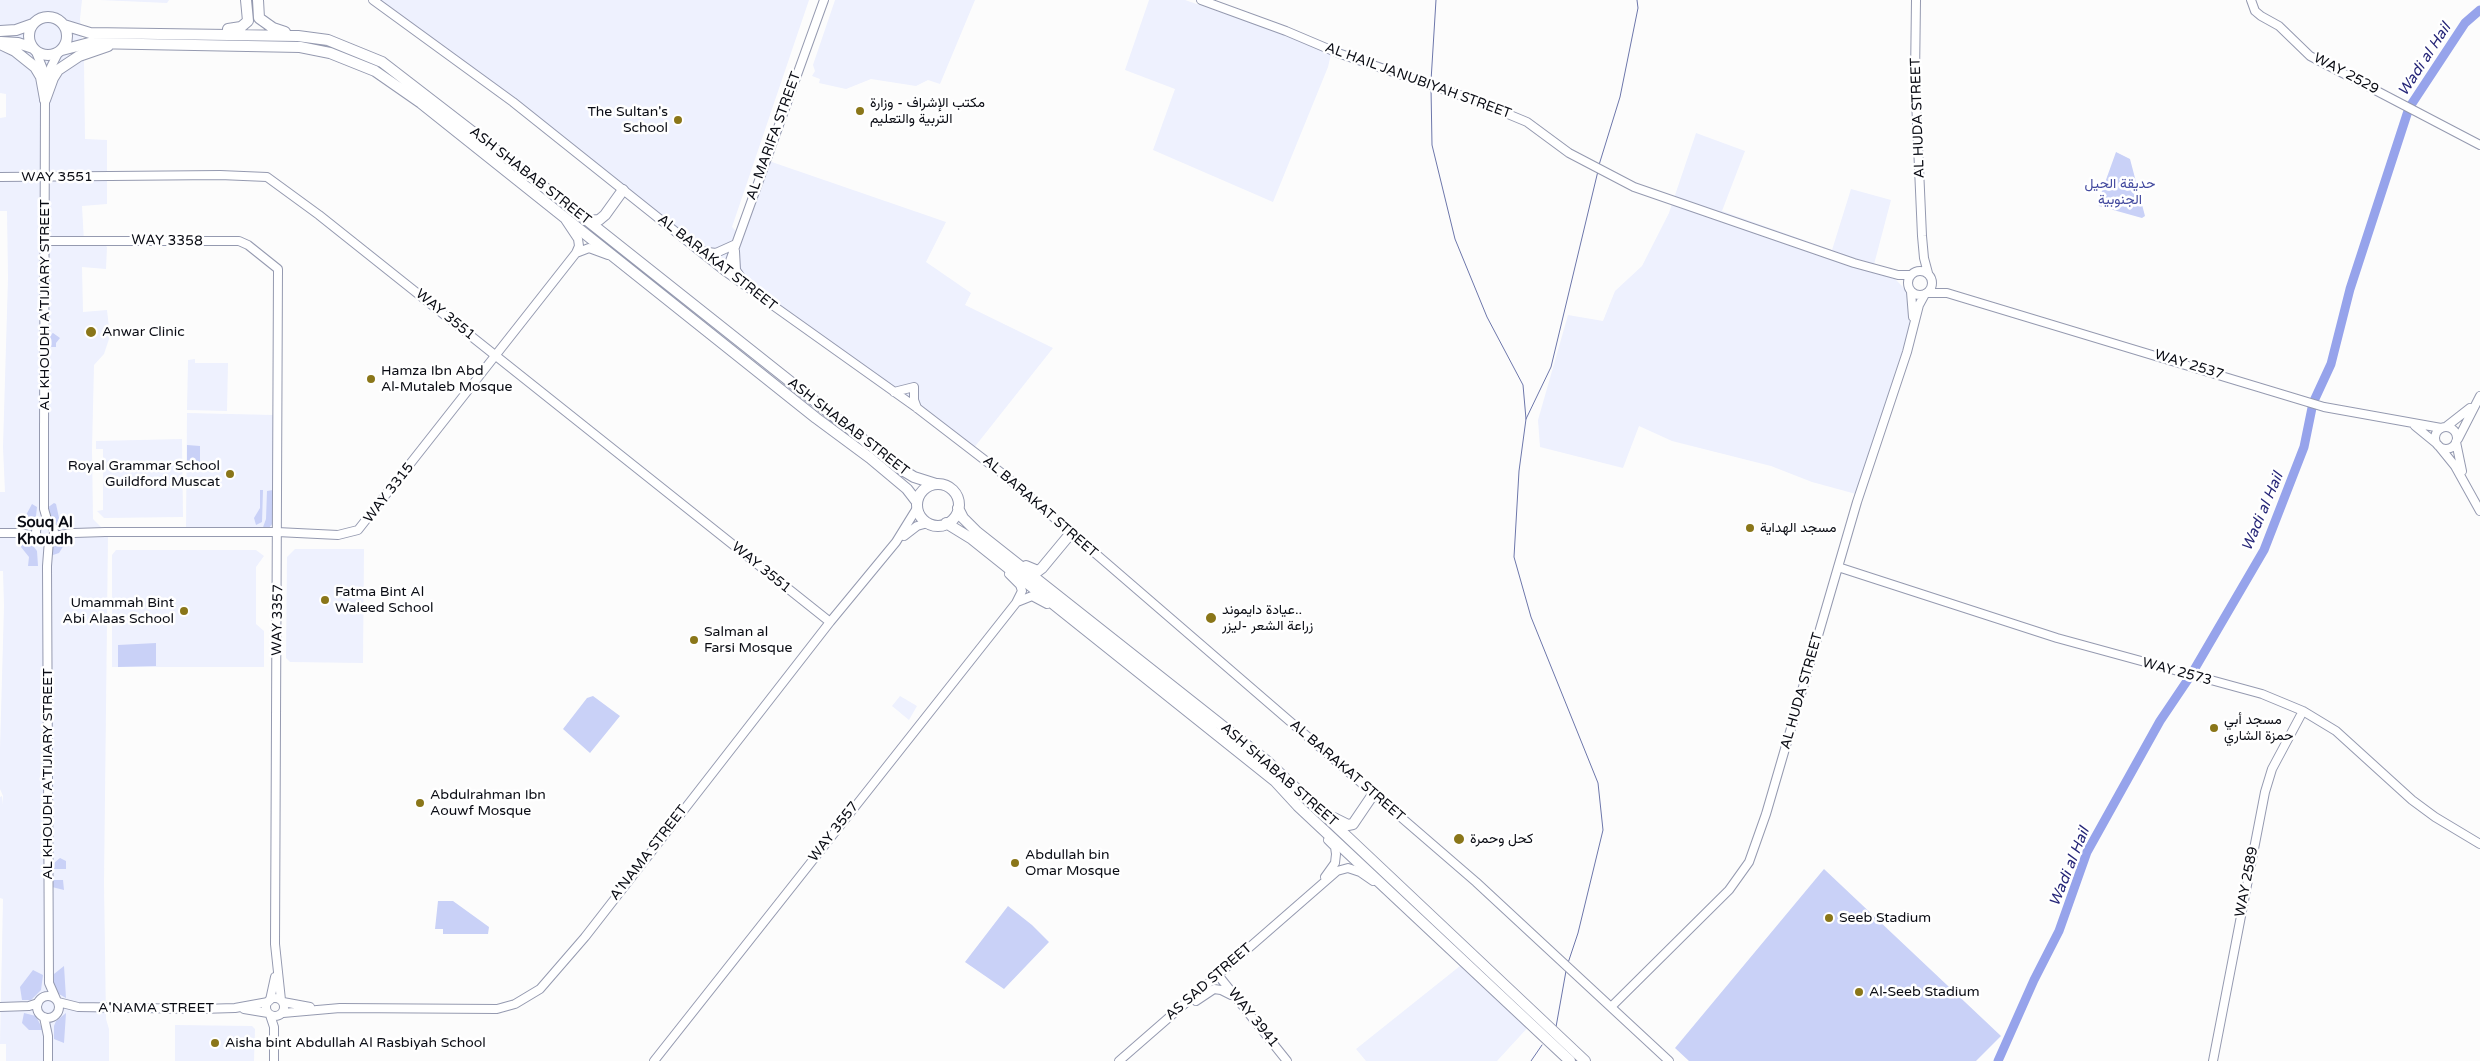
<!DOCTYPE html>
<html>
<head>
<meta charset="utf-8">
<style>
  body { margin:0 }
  canvas { display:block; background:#fcfcfc }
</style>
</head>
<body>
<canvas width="2480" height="1061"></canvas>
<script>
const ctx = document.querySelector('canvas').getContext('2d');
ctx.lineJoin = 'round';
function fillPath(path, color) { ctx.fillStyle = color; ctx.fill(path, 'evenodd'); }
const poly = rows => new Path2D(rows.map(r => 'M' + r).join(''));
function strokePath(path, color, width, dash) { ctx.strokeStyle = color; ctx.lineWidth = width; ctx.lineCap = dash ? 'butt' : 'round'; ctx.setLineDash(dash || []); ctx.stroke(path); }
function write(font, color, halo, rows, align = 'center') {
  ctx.font = font + ' "Varela Round",Vazirmatn,sans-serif'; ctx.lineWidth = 5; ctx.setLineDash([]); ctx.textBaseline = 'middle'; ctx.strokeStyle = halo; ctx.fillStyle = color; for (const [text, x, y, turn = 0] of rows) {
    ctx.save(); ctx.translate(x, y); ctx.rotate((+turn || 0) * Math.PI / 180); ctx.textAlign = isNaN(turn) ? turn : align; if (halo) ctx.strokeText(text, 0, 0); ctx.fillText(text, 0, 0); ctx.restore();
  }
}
const built = poly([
  [0,0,82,0,80,19,84,62,85,139,107,140,107,204,82,206,84,242,102,242,107,247,106,269,82,267,83,312,107,310,110,336,104,354,94,365,92,450,93,519,108,534,104,883,106,1019,109,1029,109,1061,6,1061,6,1044,0,1044,3,899,0,898,0,797,2,796,2,805,3,796,0,789,0,749,4,606,3,571,0,571,0,492,5,492,3,447,8,278,7,211,0,211,0,118,6,117,6,94,0,93],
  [100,0,169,0,167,3],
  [373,0,809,0,732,227,739,234,766,160,946,222,926,262,971,293,965,305,1053,348,973,449,699,250],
  [835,0,975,0,940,84,928,80,916,86,871,79,846,89,819,83,820,79,812,76,815,71,813,65],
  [1149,0,1185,0,1286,35,1331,54,1328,67,1273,202,1153,150,1175,89,1125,70],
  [1696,133,1745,151,1722,211,1832,250,1851,189,1891,200,1872,272,1895,279,1908,292,1912,301,1909,330,1856,494,1812,482,1771,466,1672,441,1639,426,1623,468,1540,447,1538,420,1568,315,1603,321,1615,291,1642,266,1669,213],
  [195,359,195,363,228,363,227,411,187,410,188,360],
  [187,413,274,415,273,523,270,529,186,530],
  [182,439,183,517,104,518,97,511,103,510,103,449,96,449,96,441],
  [295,549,364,549,363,663,290,662,286,658,287,557],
  [116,550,256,550,264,556,256,567,256,624,264,631,264,667,112,667,112,555],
  [900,696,917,706,909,720,892,706],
  [1465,962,1531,1024,1497,1061,1366,1061,1356,1049],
  [175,1025,252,1026,255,1029,254,1061,175,1061]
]);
const green = poly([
  [2116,152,2130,159,2145,216,2142,218,2099,206,2098,202],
  [53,333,60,338,56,343,56,347,52,347,47,344,48,336],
  [187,445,200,446,200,464,187,464],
  [260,490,263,490,262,522,256,525,254,518,260,508],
  [273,490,273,523,268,529,262,530,266,519,267,491],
  [54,503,56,504,61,527,50,519,47,508],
  [32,504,37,507,36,516,31,525,27,527,25,526,25,517],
  [24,539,30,542,37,551,38,566,28,566,29,557,21,547],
  [61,540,64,545,59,553,50,556,53,545],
  [156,643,156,666,118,667,118,645],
  [593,696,620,716,590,753,563,729,587,698],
  [60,858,66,861,66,869,53,869,54,863],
  [1824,869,2001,1036,1976,1061,1689,1061,1675,1048],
  [51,880,63,880,64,890,52,887],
  [438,901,453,901,489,927,488,934,443,934,443,929,435,929],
  [1008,906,1032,925,1049,942,1004,989,965,962],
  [64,966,66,998,57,993,54,985,54,974],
  [33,970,43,975,41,990,31,1000,22,1000,20,987],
  [24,1013,36,1016,43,1030,29,1030,22,1023],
  [66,1013,64,1043,54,1039,54,1026,56,1021]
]);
const stream = poly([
  [1431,81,1436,0],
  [1431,88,1432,145,1455,239,1487,317,1523,385,1526,419,1519,471,1514,557,1531,617,1598,783,1603,830,1578,933,1568,963],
  [1599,165,1620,97,1638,8,1637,0],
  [1526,419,1551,367,1598,171],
  [1556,1027,1566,971],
  [1531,1061,1542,1045]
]);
const river = poly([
  [1998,1061,2034,980,2059,931,2087,852,2160,721,2191,675,2264,550,2304,447,2313,403,2331,364,2350,289,2409,108,2465,23,2480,10]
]);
const tertiary = poly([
  [373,0,513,102,726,272,917,408,1008,478,1476,882,1669,1061],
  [1201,0,1286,31,1338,53,1474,100,1527,122,1569,153,1634,187,1854,263,1898,275,1911,275],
  [1916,0,1915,77,1922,236,1924,258,1928,273],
  [2251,0,2255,11,2261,16,2279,26,2310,56,2480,145],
  [36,52,45,74,45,83],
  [48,81,51,67,58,53],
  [45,95,44,433,44,509,48,523],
  [0,177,220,175,267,177,319,215,830,622],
  [45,241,239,241,248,245,278,269,275,944,281,1000],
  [700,251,716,253,736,244],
  [735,251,736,270,744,282],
  [576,253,589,248,608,255],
  '1908 283a12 12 0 1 1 24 0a12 12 0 1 1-24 0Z',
  [726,272,824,0],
  [1911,292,1913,317],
  [1928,293,1947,293,2324,407,2441,428],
  [894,392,914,387,914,400,917,408],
  [2415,426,2437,444],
  [2447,426,2470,408],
  '2435 438a11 11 0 1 1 22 0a11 11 0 1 1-22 0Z',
  [2458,439,2480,396],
  [2456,442,2462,471],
  [2438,445,2455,466,2480,511],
  '36 532a9 9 0 1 1 18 0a9 9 0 1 1-18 0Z',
  [0,533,21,533,36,537],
  [53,536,74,533,105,532,277,532,338,535,358,530,576,253,579,246,578,239,566,221],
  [904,536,917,526,928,523],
  [49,540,47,566,49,983,56,999],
  [1838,567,2057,638,2262,694,2303,711,2336,731,2412,800,2435,817,2480,844],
  [1017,602,1032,596,1047,604],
  [1325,877,1335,863,1336,854,1335,847,1328,840],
  [1218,975,1287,1061],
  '37 1007a11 11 0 1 1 22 0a11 11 0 1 1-22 0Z',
  '266 1007a9 9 0 1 1 18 0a9 9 0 1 1-18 0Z',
  [270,1000,275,977],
  [1196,1001,1214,989,1221,990,1231,995],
  [58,1002,78,1007,200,1009,235,1008,268,1002],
  [283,1002,310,1007],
  [0,1007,29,1006,38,1003],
  [1611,1007,1729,890,1749,862,1766,814,1857,502,1907,352,1919,305,1925,294],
  [244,1009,268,1013],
  [283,1013,340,1008,497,1009,515,1004,540,989,585,937,830,622,896,542,917,508],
  [270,1015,274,1027,274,1061],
  [44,1017,48,1036,48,1061],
  [654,1061,1016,603,1022,591,1020,585,1009,574],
  [1119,1061,1337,871,1348,868,1360,872,1373,881],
  [2213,1061,2265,792,2272,769,2303,711]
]);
const primary = poly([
  [258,0,259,18,273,28,285,32],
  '29 36a19 19 0 1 1 38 0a19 19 0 1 1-38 0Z',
  [64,25,90,33,298,36,328,40,382,62,588,221,899,468,914,477,936,484],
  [228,29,241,27,248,21,246,0],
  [0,31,16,30,33,24],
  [1,42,18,43,33,48],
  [0,44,15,51,35,67,41,77,45,99],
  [62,50,89,43,300,47,330,53,375,71,421,103,816,418,870,458,907,489,917,502],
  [45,100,53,78,58,70,79,56,108,46],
  [588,221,599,220,605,215,623,190],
  '917 505a21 21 0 1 1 42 0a21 21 0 1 1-42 0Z',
  [958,508,963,518,977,532,1268,762,1585,1061],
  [946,523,972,539,1275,781,1298,806,1570,1061],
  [1026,566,1038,571,1042,568,1071,533],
  [1334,818,1348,825,1353,824,1374,793]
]);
const markers = [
  [860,111,5,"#8a7619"],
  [678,120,5,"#8a7619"],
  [91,332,6,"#8a7619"],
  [371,379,5,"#8a7619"],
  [230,474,5,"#8a7619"],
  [1750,528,5,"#8a7619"],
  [325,600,5,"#8a7619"],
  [184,611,5,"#8a7619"],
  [1211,618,6,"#8a7619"],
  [694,640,5,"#8a7619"],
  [2214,728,5,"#8a7619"],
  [420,803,5,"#8a7619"],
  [1459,839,6,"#8a7619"],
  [1015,863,5,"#8a7619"],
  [1829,918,5,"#8a7619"],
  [1859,992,5,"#8a7619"],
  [215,1043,5,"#8a7619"]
];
const streetNames = [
  ["WAY 2529",2346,74,28],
  ["AL HAIL JANUBIYAH STREET",1418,81,20],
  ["AL HUDA STREET",1918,118,-92],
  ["AL MARIFA STREET",774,136,-70],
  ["ASH SHABAB STREET",530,176,38],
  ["WAY 3551",57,177],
  ["WAY 3358",167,241,1],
  ["AL BARAKAT STREET",717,263,38],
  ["AL KHOUDH A'TIJIARY STREET",45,305,-90],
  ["WAY 3551",445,315,39],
  ["WAY 2537",2189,365,17],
  ["ASH SHABAB STREET",848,427,38],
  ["WAY 3315",389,493,-52],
  ["AL BARAKAT STREET",1040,507,41],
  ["WAY 3551",761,568,39],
  ["WAY 3357",278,620,-89],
  ["WAY 2573",2177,672,15],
  ["AL HUDA STREET",1802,691,-74],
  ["AL BARAKAT STREET",1347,771,41],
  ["AL KHOUDH A'TIJIARY STREET",48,774,-90],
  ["ASH SHABAB STREET",1279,775,41],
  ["WAY 3557",834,832,-52],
  ["A'NAMA STREET",649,853,-52],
  ["WAY 2589",2247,882,-79],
  ["AS SAD STREET",1209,982,-41],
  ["A'NAMA STREET",156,1008],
  ["WAY 3941",1253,1018,51]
];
const poiNames = [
  ["مكتب الإشراف - وزارة",870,103],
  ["التربية والتعليم",870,119],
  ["The Sultan's",668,112,"right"],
  ["School",668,128,"right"],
  ["Anwar Clinic",102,332],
  ["Hamza Ibn Abd",381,371],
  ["Al-Mutaleb Mosque",381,387],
  ["Royal Grammar School",220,466,"right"],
  ["Guildford Muscat",220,482,"right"],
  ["مسجد الهداية",1760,528],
  ["Fatma Bint Al",335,592],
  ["Waleed School",335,608],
  ["Umammah Bint",174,603,"right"],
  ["Abi Alaas School",174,619,"right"],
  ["عيادة دايموند..",1222,610],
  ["زراعة الشعر -ليزر",1222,626],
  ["Salman al",704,632],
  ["Farsi Mosque",704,648],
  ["مسجد أبي",2224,720],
  ["حمزة الشاري",2224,736],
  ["Abdulrahman Ibn",430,795],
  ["Aouwf Mosque",430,811],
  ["كحل وحمرة",1470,839],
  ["Abdullah bin",1025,855],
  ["Omar Mosque",1025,871],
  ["Seeb Stadium",1839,918],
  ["Al-Seeb Stadium",1869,992],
  ["Aisha bint Abdullah Al Rasbiyah School",225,1043]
];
const parkNames = [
  ["حديقة الحيل",2120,184],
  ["الجنوبية",2120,200]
];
const waterNames = [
  ["Wadi al Hail",2425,60,-57],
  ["Wadi al Hail",2263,512,-67],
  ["Wadi al Hail",2070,867,-68]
];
const neighbourhoodNames = [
  ["Souq Al",45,523],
  ["Khoudh",45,540]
];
fillPath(built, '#eef1fe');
fillPath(green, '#c9d1f7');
strokePath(stream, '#6c76aa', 1);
strokePath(river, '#96a3eb', 9);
strokePath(tertiary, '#959ab0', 10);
strokePath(primary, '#959ab0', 12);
strokePath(tertiary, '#fff', 8);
strokePath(primary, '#fff', 10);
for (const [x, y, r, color] of markers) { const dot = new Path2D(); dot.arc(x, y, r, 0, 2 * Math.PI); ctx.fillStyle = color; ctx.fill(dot); strokePath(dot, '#fff', 2); }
write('14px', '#0a0c14', '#fff', streetNames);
write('14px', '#0a0c14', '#fff', poiNames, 'left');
write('14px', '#42499e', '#fff', parkNames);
write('italic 15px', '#262678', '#fff', waterNames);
write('bold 15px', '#0a0c14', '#fff', neighbourhoodNames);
</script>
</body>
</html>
